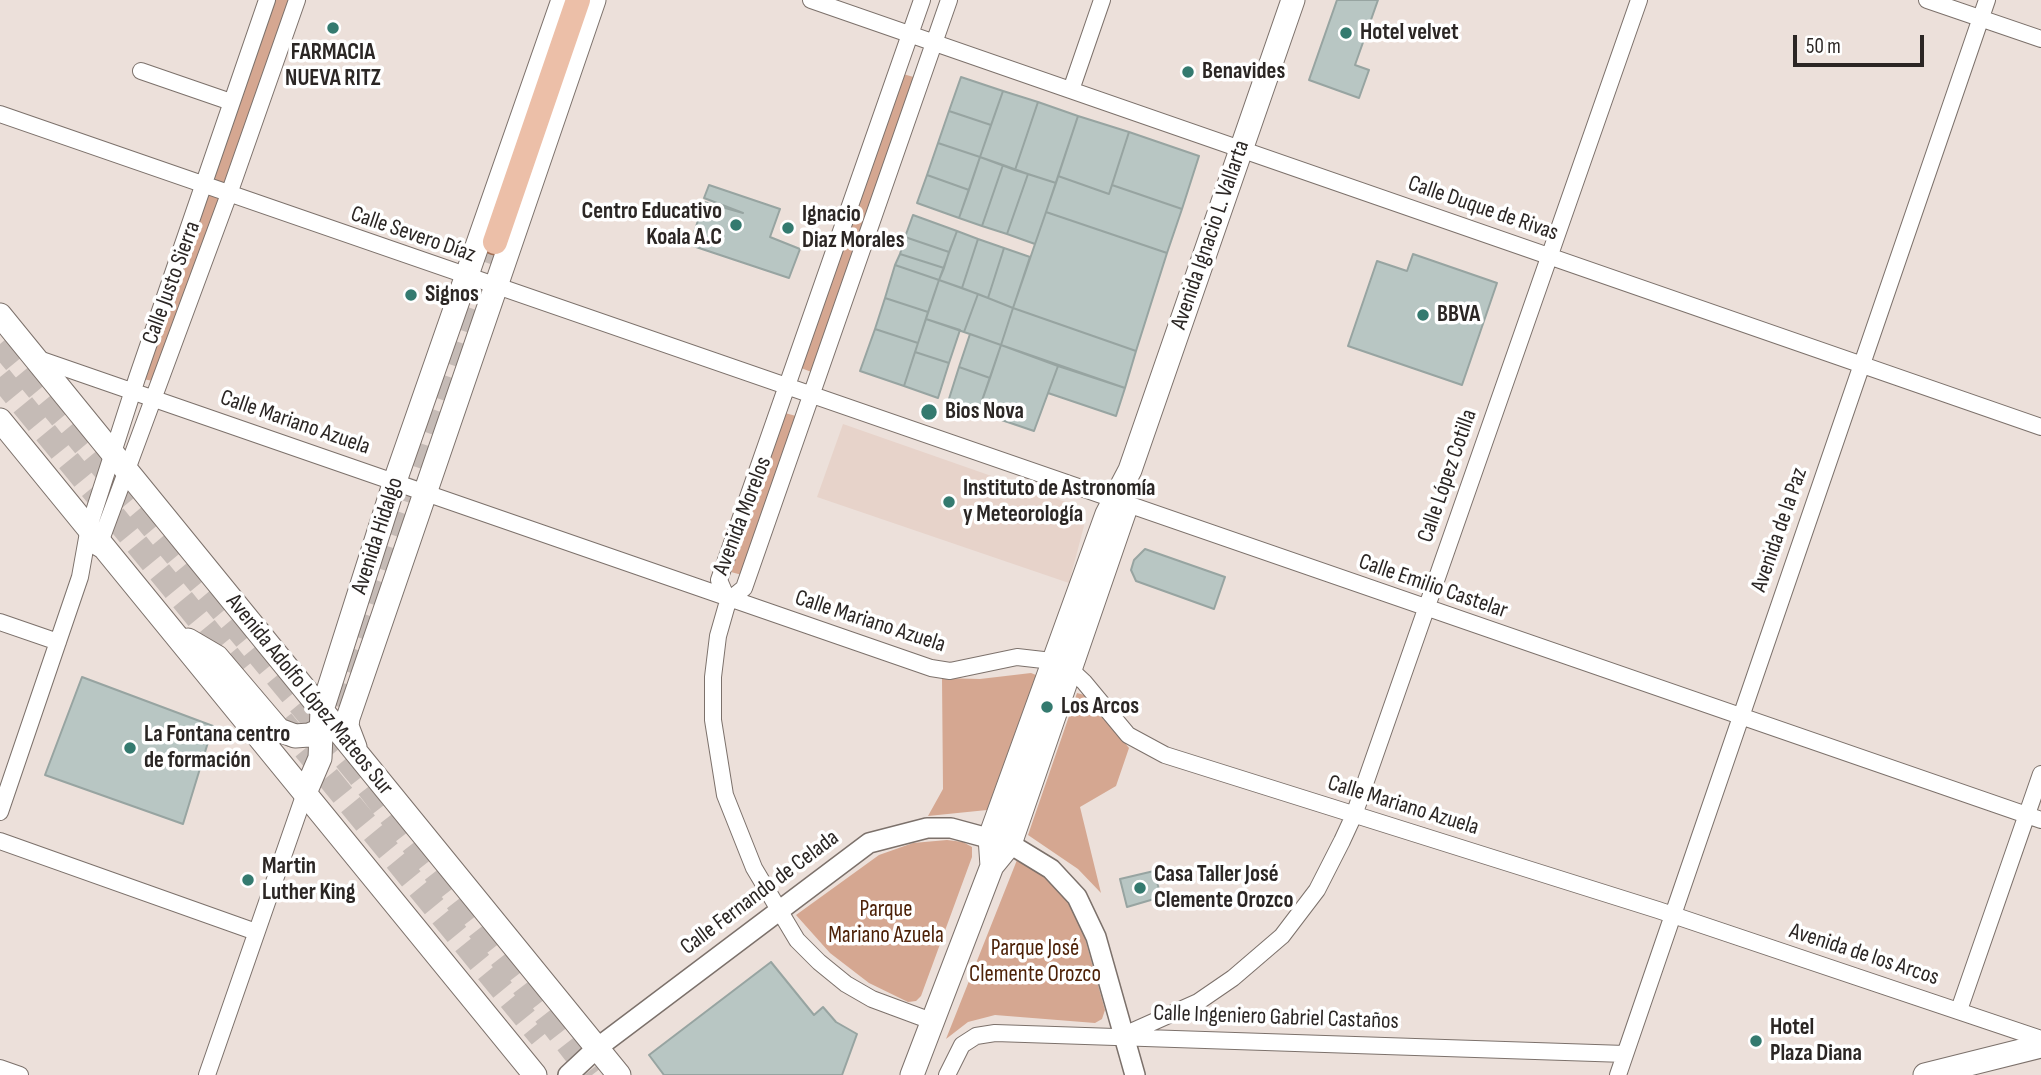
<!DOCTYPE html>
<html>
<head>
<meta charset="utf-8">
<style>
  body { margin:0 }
  #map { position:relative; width:2041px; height:1075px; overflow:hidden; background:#ece0da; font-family:"Sofia Sans Condensed",sans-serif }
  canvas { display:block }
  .scale { position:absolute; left:1793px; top:35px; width:131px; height:32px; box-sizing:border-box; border:4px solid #2b2624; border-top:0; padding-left:9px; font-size:21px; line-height:24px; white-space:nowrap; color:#2b2624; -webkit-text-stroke:5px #fff; paint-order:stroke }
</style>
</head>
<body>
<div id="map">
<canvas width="2041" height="1075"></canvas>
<div class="scale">50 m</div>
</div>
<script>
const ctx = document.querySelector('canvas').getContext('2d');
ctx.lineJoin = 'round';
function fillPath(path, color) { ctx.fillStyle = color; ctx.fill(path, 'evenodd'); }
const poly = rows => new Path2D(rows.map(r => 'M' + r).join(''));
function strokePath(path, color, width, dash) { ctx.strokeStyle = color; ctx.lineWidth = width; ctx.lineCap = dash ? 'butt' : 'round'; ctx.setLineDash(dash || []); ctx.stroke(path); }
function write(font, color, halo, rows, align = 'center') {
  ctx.font = font + ' "Sofia Sans Condensed",sans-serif'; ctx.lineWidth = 7; ctx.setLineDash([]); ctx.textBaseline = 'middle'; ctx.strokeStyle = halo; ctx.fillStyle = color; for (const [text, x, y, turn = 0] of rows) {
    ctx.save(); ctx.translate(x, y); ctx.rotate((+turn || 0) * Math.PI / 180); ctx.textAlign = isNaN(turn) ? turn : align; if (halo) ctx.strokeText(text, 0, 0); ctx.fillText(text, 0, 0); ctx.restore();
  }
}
const built = poly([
  [843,424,1080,507,1084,526,1069,583,817,497]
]);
const green = poly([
  [267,0,297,0,159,382,137,378],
  [903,74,917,78,814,373,801,368],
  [785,413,796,416,742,575,731,572],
  [1031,673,1036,675,987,810,928,816,943,789,942,678,980,679],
  [1077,693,1088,696,1129,748,1116,786,1080,807,1101,893,1078,869,1028,835],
  [947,840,963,842,972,847,972,857,921,996,916,1001,908,1002,869,983,830,953,796,915,879,855,913,843],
  [1017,860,1051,880,1068,900,1081,924,1105,1010,1102,1019,1095,1023,995,1015,968,1022,946,1039]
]);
const building = poly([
  [1337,0,1378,0,1355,65,1369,70,1359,98,1309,80,1337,0],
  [961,77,1003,91,991,125,949,111,961,77],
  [1003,91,1038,102,1015,170,980,157,1003,91],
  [1038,102,1078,116,1056,183,1015,170,1038,102],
  [949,111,991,125,980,157,938,143,949,111],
  [1078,116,1129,132,1109,194,1058,176,1078,116],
  [1129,132,1199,156,1182,209,1112,185,1129,132],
  [938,143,980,157,969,190,927,175,938,143],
  [980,157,1003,165,982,226,959,218,980,157],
  [1003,165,1028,174,1007,234,982,226,1003,165],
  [1028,174,1056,183,1035,244,1007,234,1028,174],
  [927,175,969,190,959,218,917,203,927,175],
  [1058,176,1109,194,1112,185,1182,209,1167,253,1046,212,1058,176],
  [709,185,780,209,770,237,800,249,789,278,690,245,704,202,743,213,704,198,709,185],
  [1046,212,1167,253,1136,351,1013,308,1046,212],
  [913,215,957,231,949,252,905,237,913,215],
  [957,231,978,239,962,288,939,280,957,231],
  [905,237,949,252,944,268,900,254,905,237],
  [978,239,1004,248,988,298,962,288,978,239],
  [1004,248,1030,257,1013,308,988,298,1004,248],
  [900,254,944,268,939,280,895,265,900,254],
  [1413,254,1497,283,1462,385,1348,346,1377,261,1407,271,1413,254],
  [895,265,939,280,928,312,885,298,895,265],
  [939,280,978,294,964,332,926,319,939,280],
  [978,294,1013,308,1001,345,964,332,978,294],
  [885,298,928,312,918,343,875,329,885,298],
  [1013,308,1136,351,1125,388,1001,345,1013,308],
  [926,319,960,330,949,363,915,352,926,319],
  [875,329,918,343,904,386,860,371,875,329],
  [970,334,1001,345,990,378,959,367,970,334],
  [1001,345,1058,366,1034,431,978,412,1001,345],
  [915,352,949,363,938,398,904,386,915,352],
  [1058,366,1125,388,1116,416,1048,393,1058,366],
  [959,367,990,378,978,412,948,402,959,367],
  [1145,549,1225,577,1214,609,1136,581,1131,570,1134,560,1145,549],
  [82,677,213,726,183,824,45,775,82,677],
  [1154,871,1161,897,1127,907,1120,879,1154,871],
  [771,962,814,1015,823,1007,836,1022,857,1034,842,1075,664,1075,649,1055,771,962]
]);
const primaryTunnel = poly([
  [0,344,357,773,592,1075],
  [0,377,241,671],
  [282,721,541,1037],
  [339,742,336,710,495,242]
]);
const minor = poly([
  [811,0,2041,427],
  [1927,0,2041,39],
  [141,71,231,102],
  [1071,90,1102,0],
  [0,114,2041,820],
  [36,358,931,668,950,671,1017,657,1052,661,1070,669,1084,682,1128,735,1165,755,1658,910,2041,1039],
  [98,548,229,194,297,0],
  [728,601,744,588,949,0],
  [728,601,719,580,922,0],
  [728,601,718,636,713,677,713,720,725,795,754,868,797,940,819,962,846,984,872,999,934,1022],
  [0,622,58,642],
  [0,812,80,577,89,527,137,378,267,0],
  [0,841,256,932],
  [1959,1010,2041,774],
  [1124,1035,1198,1002,1233,978,1282,936,1317,890,1342,841,1354,815,1639,0],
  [0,1068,20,1075],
  [207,1075,305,793],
  [947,1075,962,1045,976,1036,995,1033,1625,1054],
  [1618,1075,1987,0]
]);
const tertiary = poly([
  [568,1075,597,1048,869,843,927,828,951,828,1010,844,1051,869,1077,897,1096,937,1135,1075]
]);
const secondary = poly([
  [0,315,619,1075],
  [0,420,535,1075],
  [188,640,217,657,279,730,295,736,309,735,323,729],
  [355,747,347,726,348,718,594,0],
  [305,793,320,758,322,710,395,481,563,0],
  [992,866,990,837,1107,514,1130,470,1293,0],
  [912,1075,992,866,1010,844,1125,510],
  [1925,1075,2041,1046]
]);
const primary = poly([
  [495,242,578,0]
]);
const markers = [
  [333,28,7,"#347a6f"],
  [1346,33,7,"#347a6f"],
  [1188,72,7,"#347a6f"],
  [736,225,7,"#347a6f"],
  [788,228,7,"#347a6f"],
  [411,295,7,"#347a6f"],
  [1423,315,7,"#347a6f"],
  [929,412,9,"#347a6f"],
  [949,502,7,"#347a6f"],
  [1047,707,7,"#347a6f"],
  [130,748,7,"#347a6f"],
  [248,880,7,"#347a6f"],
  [1140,888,7,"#347a6f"],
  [1756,1041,7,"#347a6f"]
];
const poiNames = [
  ["Hotel velvet",1360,33],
  ["FARMACIA",333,53,"center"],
  ["NUEVA RITZ",333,79,"center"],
  ["Benavides",1202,72],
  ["Centro Educativo",722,212,"right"],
  ["Koala A.C",722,238,"right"],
  ["Ignacio",802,215],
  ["Diaz Morales",802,241],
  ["Signos",425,295],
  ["BBVA",1437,315],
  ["Bios Nova",945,412],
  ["Instituto de Astronomía",963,489],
  ["y Meteorología",963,515],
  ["Los Arcos",1061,707],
  ["La Fontana centro",144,735],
  ["de formación",144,761],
  ["Martin",262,867],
  ["Luther King",262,893],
  ["Casa Taller José",1154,875],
  ["Clemente Orozco",1154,901],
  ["Hotel",1770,1028],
  ["Plaza Diana",1770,1054]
];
const streetNames = [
  ["Calle Duque de Rivas",1483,209,19],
  ["Calle Severo Díaz",413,235,19],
  ["Avenida Ignacio L. Vallarta",1211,235,-71],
  ["Calle Justo Sierra",172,283,-70],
  ["Calle Mariano Azuela",295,423,19],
  ["Calle López Cotilla",1448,476,-71],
  ["Avenida Morelos",743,516,-69],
  ["Avenida de la Paz",1780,530,-71],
  ["Avenida Hidalgo",378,536,-72],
  ["Calle Emilio Castelar",1433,587,19],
  ["Calle Mariano Azuela",870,622,18],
  ["Avenida Adolfo López Mateos Sur",309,695,51],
  ["Calle Mariano Azuela",1403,806,17],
  ["Calle Fernando de Celada",760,893,-37],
  ["Avenida de los Arcos",1864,955,18],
  ["Calle Ingeniero Gabriel Castaños",1276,1018,2]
];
const parkNames = [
  ["Parque",886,910],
  ["Mariano Azuela",886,936],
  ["Parque José",1035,949],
  ["Clemente Orozco",1035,975]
];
fillPath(built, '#e7d3ca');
fillPath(green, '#d5a791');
fillPath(building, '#b8c6c3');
strokePath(building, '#97a4a1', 2);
strokePath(primaryTunnel, '#c5bbb6', 24, [24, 12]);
strokePath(minor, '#7c716b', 18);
strokePath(tertiary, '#7c716b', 22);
strokePath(secondary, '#7c716b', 25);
strokePath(primary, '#a06e54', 27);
strokePath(minor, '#fff', 16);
strokePath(tertiary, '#fff', 19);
strokePath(secondary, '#fff', 23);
strokePath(primary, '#ecbfa8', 24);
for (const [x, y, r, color] of markers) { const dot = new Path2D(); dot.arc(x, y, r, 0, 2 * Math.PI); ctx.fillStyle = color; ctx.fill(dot); strokePath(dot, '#fff', 2.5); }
write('bold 23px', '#2b2624', '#fff', poiNames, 'left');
write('23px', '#2b2624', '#fff', streetNames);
write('23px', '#4d2107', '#fff', parkNames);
</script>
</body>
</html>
